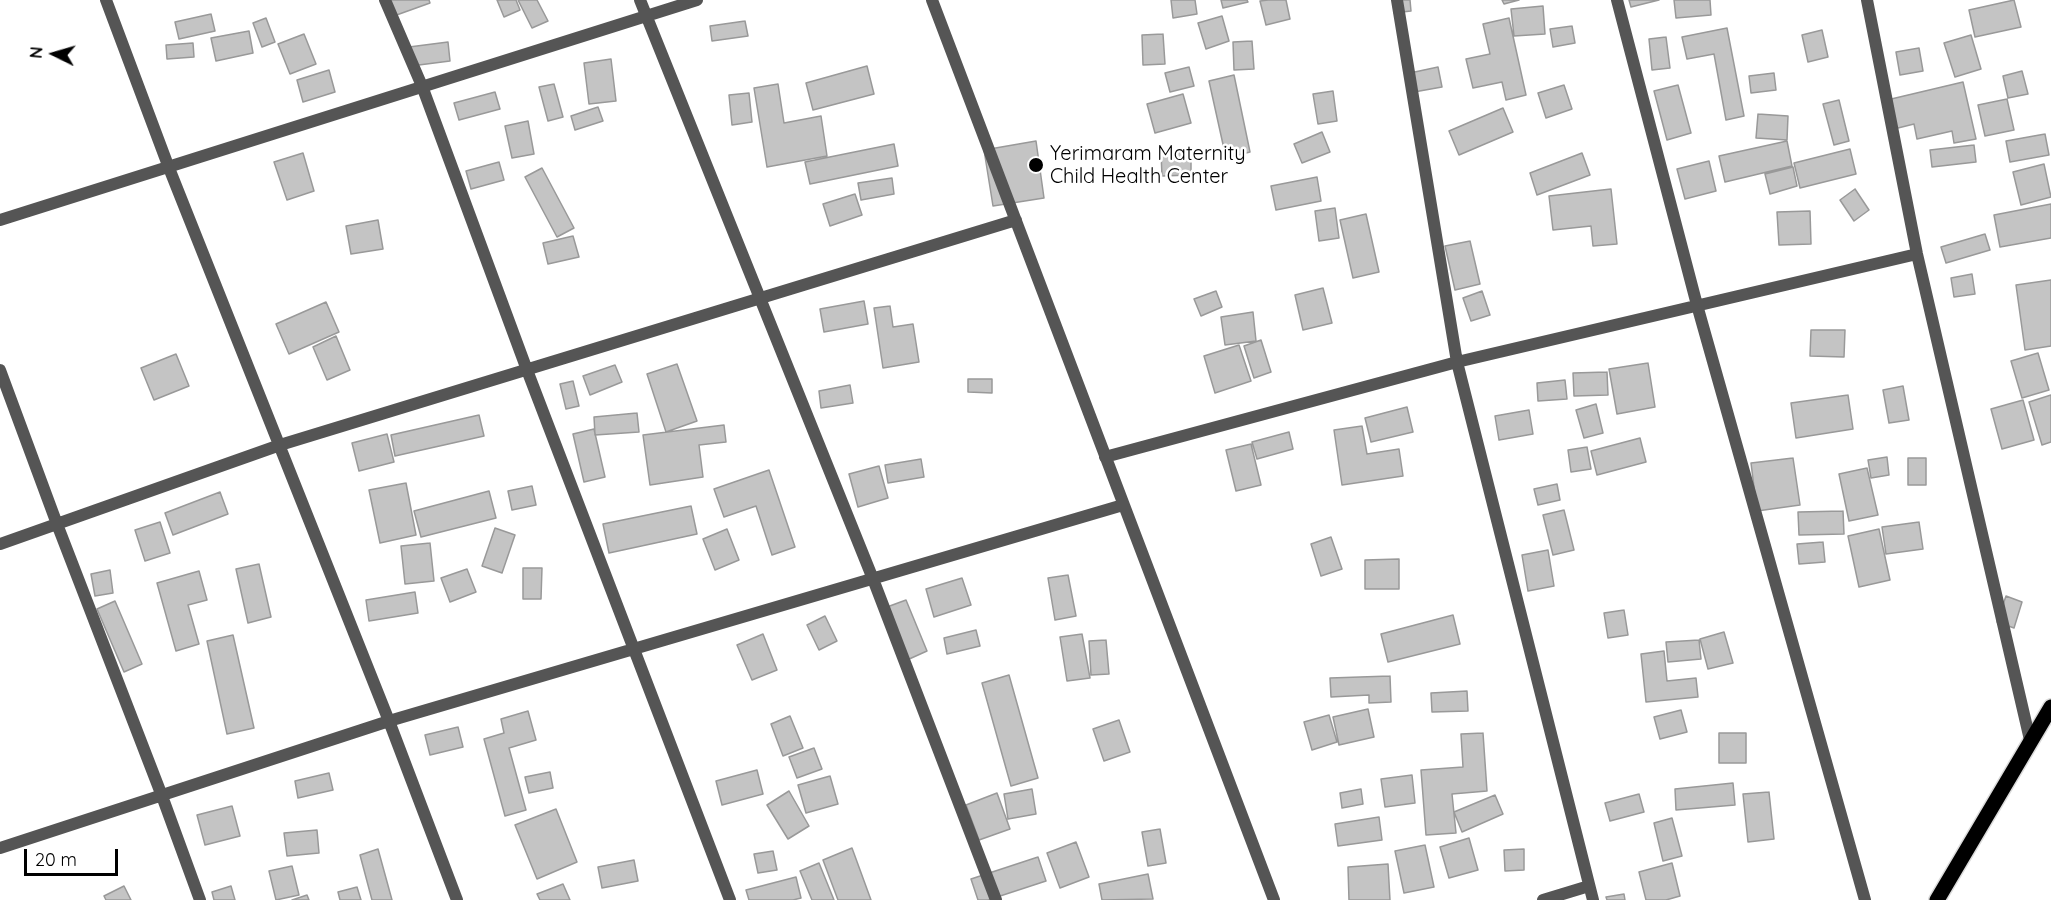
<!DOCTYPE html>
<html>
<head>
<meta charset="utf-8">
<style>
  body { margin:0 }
  #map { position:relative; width:2051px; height:900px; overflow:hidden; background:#fff; font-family:Quicksand,sans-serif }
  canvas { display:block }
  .north { position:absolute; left:24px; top:24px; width:60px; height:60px; -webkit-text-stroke:4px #fff; paint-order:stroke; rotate:275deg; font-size:16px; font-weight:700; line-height:24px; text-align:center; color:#000 }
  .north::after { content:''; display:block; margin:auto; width:21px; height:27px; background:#000; clip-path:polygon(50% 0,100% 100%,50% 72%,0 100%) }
  .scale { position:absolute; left:24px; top:849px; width:94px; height:27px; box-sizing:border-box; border:3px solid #000; border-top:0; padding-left:8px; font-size:18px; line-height:21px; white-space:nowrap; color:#000; -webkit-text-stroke:4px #fff; paint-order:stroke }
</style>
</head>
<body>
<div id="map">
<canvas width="2051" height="900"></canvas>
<div class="north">N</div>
<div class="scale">20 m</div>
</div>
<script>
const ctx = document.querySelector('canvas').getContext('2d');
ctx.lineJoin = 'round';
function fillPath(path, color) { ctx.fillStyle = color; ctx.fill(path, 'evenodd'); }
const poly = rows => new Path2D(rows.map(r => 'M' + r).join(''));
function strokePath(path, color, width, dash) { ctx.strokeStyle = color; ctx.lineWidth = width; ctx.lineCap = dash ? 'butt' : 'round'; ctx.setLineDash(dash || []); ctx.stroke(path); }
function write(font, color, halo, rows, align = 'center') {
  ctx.font = font + ' Quicksand,sans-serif'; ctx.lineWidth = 5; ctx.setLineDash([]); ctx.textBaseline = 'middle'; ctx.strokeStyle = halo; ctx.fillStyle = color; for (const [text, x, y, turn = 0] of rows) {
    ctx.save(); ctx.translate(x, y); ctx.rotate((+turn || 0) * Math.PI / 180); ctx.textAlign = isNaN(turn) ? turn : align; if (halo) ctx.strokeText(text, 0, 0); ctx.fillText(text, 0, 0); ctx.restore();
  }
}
const building = poly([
  [385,0,429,0,430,3,391,17,385,0],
  [497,0,516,0,520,10,504,17,497,0],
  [518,0,537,0,548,21,532,28,518,0],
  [1171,0,1195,0,1197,14,1173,18,1171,0],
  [1221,0,1247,0,1248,2,1223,8,1221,0],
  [1268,0,1286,0,1290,19,1266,25,1260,1,1268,0],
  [1393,0,1410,0,1411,11,1394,13,1393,0],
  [1502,0,1519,0,1504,4,1502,0],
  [1629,0,1659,0,1631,7,1629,0],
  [1674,0,1710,0,1711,15,1676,18,1674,0],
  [2014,0,2021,27,1975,37,1969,10,2014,0],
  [1543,6,1545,34,1514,36,1511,9,1543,6],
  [211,14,215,31,179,39,175,22,211,14],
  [1222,16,1229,41,1206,49,1198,23,1222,16],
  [266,18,275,42,262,47,253,23,266,18],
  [1509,18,1526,95,1506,100,1502,82,1473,88,1466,59,1490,54,1483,24,1509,18],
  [745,21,748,36,712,41,710,26,745,21],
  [1572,26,1575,43,1553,47,1550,29,1572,26],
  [1727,28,1744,116,1726,120,1714,54,1687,59,1682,37,1727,28],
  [1822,30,1828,57,1808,62,1802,35,1822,30],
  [249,31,253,53,216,61,211,38,249,31],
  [304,34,316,64,290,74,278,44,304,34],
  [1163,34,1165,64,1143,65,1142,35,1163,34],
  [1971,35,1981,69,1955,77,1944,43,1971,35],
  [1666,37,1670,68,1652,70,1649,39,1666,37],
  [1252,41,1254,69,1234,70,1233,42,1252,41],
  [448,42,450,61,411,66,409,47,448,42],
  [193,43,194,57,167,59,166,45,193,43],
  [1919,48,1923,71,1900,75,1896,52,1919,48],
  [611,59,616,101,589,104,584,63,611,59],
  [867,66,874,94,813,110,806,83,867,66],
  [1189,67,1194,86,1170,92,1165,73,1189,67],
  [1438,67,1442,87,1414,92,1410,73,1438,67],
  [329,70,335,92,303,102,297,80,329,70],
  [2022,71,2028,94,2008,98,2003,76,2022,71],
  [1774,73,1776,90,1751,93,1749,76,1774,73],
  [1234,75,1250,152,1226,158,1209,81,1234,75],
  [1963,82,1976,139,1954,143,1952,131,1917,139,1914,124,1894,129,1887,100,1963,82],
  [554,84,563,117,548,121,539,87,554,84],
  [778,84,784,123,821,116,827,156,767,167,754,88,778,84],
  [1564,85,1572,109,1546,118,1538,93,1564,85],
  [1678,85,1691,133,1667,140,1654,91,1678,85],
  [1333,91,1337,121,1318,124,1313,94,1333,91],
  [495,92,500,109,459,120,454,103,495,92],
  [749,93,752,122,732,125,729,95,749,93],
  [1183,94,1191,123,1155,133,1147,104,1183,94],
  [2007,99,2014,130,1985,136,1978,105,2007,99],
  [1839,100,1849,141,1834,145,1823,104,1839,100],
  [598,107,603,121,575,130,571,116,598,107],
  [1503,108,1513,132,1459,155,1449,131,1503,108],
  [1758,114,1788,116,1787,140,1756,138,1758,114],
  [528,121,534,154,512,158,505,126,528,121],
  [1322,132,1330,152,1302,163,1294,144,1322,132],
  [2045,134,2049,155,2010,162,2006,141,2045,134],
  [1036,141,1044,198,993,206,984,150,1036,141],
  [1787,141,1792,166,1725,182,1719,156,1787,141],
  [894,144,898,166,810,184,805,162,894,144],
  [1974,145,1976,162,1932,167,1930,150,1974,145],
  [1850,149,1856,174,1800,188,1794,163,1850,149],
  [1191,152,1191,175,1162,176,1161,153,1191,152],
  [303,153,314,191,287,200,274,162,303,153],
  [1582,153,1590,175,1537,195,1530,173,1582,153],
  [1709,161,1716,191,1685,199,1677,169,1709,161],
  [499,162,504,180,471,189,466,171,499,162],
  [2044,164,2051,197,2021,205,2013,172,2044,164],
  [1793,167,1797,186,1770,194,1765,174,1793,167],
  [542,168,574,228,557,237,525,177,542,168],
  [1317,177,1321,201,1276,210,1271,186,1317,177],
  [892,178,894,194,861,200,858,183,892,178],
  [1611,189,1617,244,1593,246,1591,226,1553,230,1549,196,1611,189],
  [1855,189,1869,210,1854,221,1840,200,1855,189],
  [855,194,862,215,830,226,823,204,855,194],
  [2051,204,2051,238,2000,247,1994,215,2051,204],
  [1335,208,1339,238,1319,241,1315,211,1335,208],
  [1810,211,1811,244,1779,245,1777,212,1810,211],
  [1366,214,1379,272,1353,278,1340,220,1366,214],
  [378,220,383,249,351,254,346,226,378,220],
  [1985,234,1990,250,1946,263,1941,247,1985,234],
  [573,236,579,257,548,264,543,243,573,236],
  [1470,241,1480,284,1455,290,1445,246,1470,241],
  [1972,274,1975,294,1954,297,1951,278,1972,274],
  [2051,280,2051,346,2025,350,2016,285,2051,280],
  [1323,288,1332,323,1303,330,1295,295,1323,288],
  [1216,291,1222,307,1201,316,1194,299,1216,291],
  [1482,291,1490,315,1471,321,1463,298,1482,291],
  [864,301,868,324,824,332,820,309,864,301],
  [326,302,339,332,289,354,276,324,326,302],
  [890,306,893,327,913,324,919,362,883,368,874,308,890,306],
  [1253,312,1256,341,1225,345,1221,317,1253,312],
  [1811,330,1845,330,1844,357,1810,356,1811,330],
  [336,336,350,370,327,380,313,347,336,336],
  [1261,340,1271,372,1254,378,1244,346,1261,340],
  [1239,345,1251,381,1215,393,1204,356,1239,345],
  [2038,353,2049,390,2022,398,2011,361,2038,353],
  [176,354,189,386,154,400,141,368,176,354],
  [1648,363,1655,407,1617,414,1609,369,1648,363],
  [677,364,697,421,666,432,647,374,677,364],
  [615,365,622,382,590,395,583,376,615,365],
  [1607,372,1608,395,1574,396,1573,373,1607,372],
  [968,379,992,379,992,393,968,392,968,379],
  [1565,380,1567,399,1538,401,1537,383,1565,380],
  [573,381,579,406,566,409,560,384,573,381],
  [850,385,853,403,821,408,819,391,850,385],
  [1903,386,1909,420,1889,423,1883,390,1903,386],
  [1848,395,1853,429,1796,438,1791,403,1848,395],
  [2051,395,2051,442,2042,445,2029,402,2051,395],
  [2023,400,2034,440,2002,449,1991,409,2023,400],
  [1596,404,1603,433,1584,438,1576,410,1596,404],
  [1407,407,1413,432,1371,442,1365,418,1407,407],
  [1529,410,1533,434,1499,440,1495,416,1529,410],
  [637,413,639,432,595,435,594,417,637,413],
  [479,415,484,436,395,456,391,435,479,415],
  [724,425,726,442,699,445,703,477,650,485,643,435,724,425],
  [1362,426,1367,454,1399,449,1403,476,1342,485,1334,430,1362,426],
  [594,429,605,477,584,482,573,434,594,429],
  [1289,432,1293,449,1257,459,1252,442,1289,432],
  [387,434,394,462,359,471,352,443,387,434],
  [1640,438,1646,462,1597,475,1591,451,1640,438],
  [1251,444,1261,485,1236,491,1226,450,1251,444],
  [1587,447,1591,469,1571,472,1568,450,1587,447],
  [1887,457,1889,475,1871,478,1868,460,1887,457],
  [1793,458,1800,505,1757,511,1751,463,1793,458],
  [1908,458,1926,458,1926,485,1908,485,1908,458],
  [921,459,924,477,888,483,885,465,921,459],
  [879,466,888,498,858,507,849,474,879,466],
  [1867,468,1878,515,1849,521,1839,474,1867,468],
  [769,470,795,547,772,555,756,506,724,517,714,489,769,470],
  [406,483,416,535,380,543,369,490,406,483],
  [1557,484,1560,500,1538,505,1534,489,1557,484],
  [532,486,536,505,512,510,508,491,532,486],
  [489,491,496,518,421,537,414,511,489,491],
  [220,492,228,514,173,535,165,513,220,492],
  [691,506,697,534,609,553,603,524,691,506],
  [1564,510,1574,550,1553,555,1543,515,1564,510],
  [1843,511,1844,534,1799,535,1798,512,1843,511],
  [160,522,170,553,145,561,135,530,160,522],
  [1919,522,1923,549,1886,554,1882,527,1919,522],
  [495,528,515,535,502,573,482,566,495,528],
  [727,529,739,560,715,570,703,539,727,529],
  [1879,529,1890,580,1859,587,1848,536,1879,529],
  [1331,537,1342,569,1321,576,1311,544,1331,537],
  [1823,542,1825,562,1799,564,1797,544,1823,542],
  [430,543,434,581,405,584,401,546,430,543],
  [1548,550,1554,586,1528,591,1522,555,1548,550],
  [1399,559,1399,589,1365,589,1365,560,1399,559],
  [259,564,271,617,248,623,236,569,259,564],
  [523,568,542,568,541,599,523,599,523,568],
  [467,569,476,592,450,602,441,578,467,569],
  [110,570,113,593,95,596,91,574,110,570],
  [199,571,207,600,188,605,199,644,176,651,157,583,199,571],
  [1068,575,1076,616,1055,620,1048,578,1068,575],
  [962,578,971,605,934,617,926,589,962,578],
  [415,592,418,613,369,621,366,600,415,592],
  [2006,596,2022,602,2014,628,1997,622,2006,596],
  [906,600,927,651,907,660,887,607,906,600],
  [115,601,142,664,124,672,97,609,115,601],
  [1624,610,1628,635,1608,638,1604,613,1624,610],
  [1453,615,1460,644,1388,662,1381,634,1453,615],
  [825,616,837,641,819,650,807,625,825,616],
  [976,630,980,646,947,654,944,638,976,630],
  [1724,632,1733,663,1708,669,1700,639,1724,632],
  [763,634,777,670,752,680,737,645,763,634],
  [1082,634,1090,678,1067,681,1060,637,1082,634],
  [233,635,254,728,227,734,207,641,233,635],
  [1106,640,1109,674,1091,675,1089,641,1106,640],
  [1699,640,1701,659,1668,662,1666,642,1699,640],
  [1664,651,1667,681,1696,678,1698,697,1646,702,1641,654,1664,651],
  [1009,675,1038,778,1011,786,982,683,1009,675],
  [1390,676,1391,702,1369,703,1369,695,1331,697,1330,678,1390,676],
  [1467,691,1468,711,1432,712,1431,693,1467,691],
  [1368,709,1374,737,1339,745,1333,717,1368,709],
  [1681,710,1687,732,1660,739,1654,717,1681,710],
  [528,711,536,740,509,748,526,810,505,816,484,739,504,733,501,719,528,711],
  [1329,715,1337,742,1312,750,1304,722,1329,715],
  [790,716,803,748,783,756,771,724,790,716],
  [1119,720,1130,752,1104,761,1093,729,1119,720],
  [458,727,463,747,430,755,425,735,458,727],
  [1483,733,1487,791,1452,794,1456,833,1426,835,1421,770,1463,767,1461,734,1483,733],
  [1719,733,1746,733,1746,763,1719,763,1719,733],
  [814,748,822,769,797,778,789,757,814,748],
  [757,770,763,794,722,805,716,781,757,770],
  [550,772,553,788,529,793,525,777,550,772],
  [329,773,333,790,298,798,295,781,329,773],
  [1412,775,1415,803,1385,807,1381,779,1412,775],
  [830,776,838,804,806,813,798,785,830,776],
  [1733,783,1735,805,1676,810,1675,789,1733,783],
  [1032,789,1036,814,1008,819,1004,794,1032,789],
  [1361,789,1363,804,1342,808,1340,793,1361,789],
  [789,791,809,826,788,839,767,805,789,791],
  [1769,792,1774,839,1748,842,1743,794,1769,792],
  [997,793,1010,829,979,840,966,805,997,793],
  [1639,794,1644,812,1610,821,1605,803,1639,794],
  [1495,795,1503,814,1462,832,1454,812,1495,795],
  [232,806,240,836,205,845,197,815,232,806],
  [556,809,577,862,537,879,515,825,556,809],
  [1379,817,1382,840,1338,846,1335,824,1379,817],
  [1672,818,1682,856,1663,861,1654,823,1672,818],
  [1160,829,1166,863,1148,866,1142,832,1160,829],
  [317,830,319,853,287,856,284,833,317,830],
  [1469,838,1478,870,1449,878,1440,847,1469,838],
  [1076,842,1089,877,1060,888,1047,853,1076,842],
  [1425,845,1434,887,1404,893,1395,851,1425,845],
  [852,848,871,900,838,900,823,860,852,848],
  [378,849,392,900,372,900,360,855,378,849],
  [1524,849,1524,870,1505,871,1504,850,1524,849],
  [773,851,777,870,758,873,754,854,773,851],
  [1038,857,1046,881,988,900,978,900,971,879,1038,857],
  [634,860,638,881,602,888,598,867,634,860],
  [819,863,834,900,812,900,800,871,819,863],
  [1672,863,1680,896,1666,900,1646,900,1639,872,1672,863],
  [1388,864,1390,900,1349,900,1348,867,1388,864],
  [292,866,299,895,276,900,269,871,292,866],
  [1148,874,1153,899,1102,900,1099,884,1148,874],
  [796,877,801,898,793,900,749,900,746,890,796,877],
  [563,884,570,900,540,900,537,894,563,884],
  [124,886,131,900,106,900,104,896,124,886],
  [231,886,235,900,214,900,212,892,231,886],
  [357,887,361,900,340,900,338,892,357,887],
  [1624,894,1625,900,1607,900,1606,897,1624,894],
  [307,895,309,900,292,900,307,895]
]);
const street = poly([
  [106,0,169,168,389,721,457,900],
  [385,0,422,86,527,370,730,900],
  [640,0,873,579,996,900],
  [932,0,1274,900],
  [1397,0,1457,362,1593,900],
  [1617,0,1697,305,1865,900],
  [1867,0,1917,254,2030,740],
  [0,220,697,0],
  [0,370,57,524,162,796,200,900],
  [1105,457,1457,362,1917,254],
  [0,544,280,445,1016,220],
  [0,848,389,721,1123,505],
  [1543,900,1589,886]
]);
const primary = poly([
  [1937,900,2051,707]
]);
const markers = [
  [1036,165,8,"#000"]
];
const poiNames = [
  ["Yerimaram Maternity",1050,154],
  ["Child Health Center",1050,177]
];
fillPath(building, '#c4c4c4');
strokePath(building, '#999', 1.5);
strokePath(primary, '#dbdbdb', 18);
strokePath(street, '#555', 12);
strokePath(primary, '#000', 15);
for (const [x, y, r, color] of markers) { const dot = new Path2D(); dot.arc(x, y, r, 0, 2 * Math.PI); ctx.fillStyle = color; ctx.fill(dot); strokePath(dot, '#fff', 2); }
write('20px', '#000', '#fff', poiNames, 'left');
</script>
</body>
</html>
